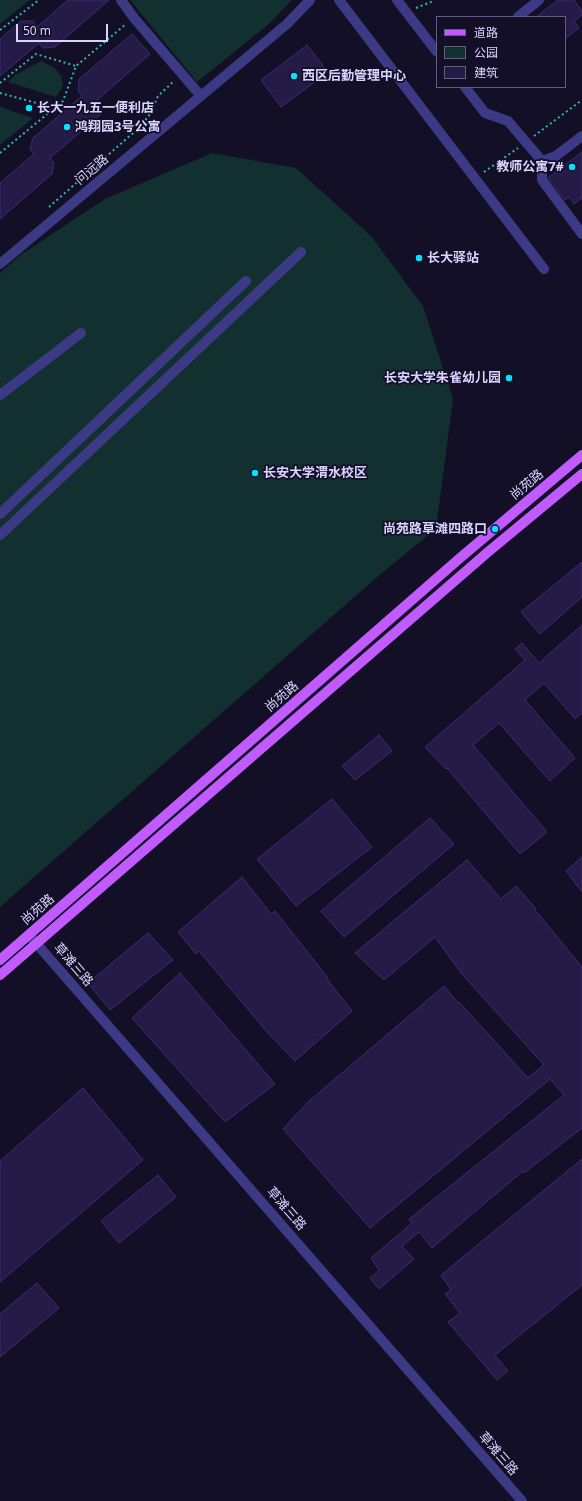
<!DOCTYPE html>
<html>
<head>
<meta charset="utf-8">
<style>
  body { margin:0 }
  #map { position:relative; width:582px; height:1501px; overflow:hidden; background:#130f26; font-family:"Noto Sans","Noto Sans SC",sans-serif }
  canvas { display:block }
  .legend { position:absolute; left:436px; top:16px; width:130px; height:72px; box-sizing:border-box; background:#130f26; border:1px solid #625e7d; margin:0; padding:5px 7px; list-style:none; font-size:12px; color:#d9d4ff }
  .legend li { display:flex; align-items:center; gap:8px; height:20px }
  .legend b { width:20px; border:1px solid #625e7d }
  .scale { position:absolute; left:16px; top:24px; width:92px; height:18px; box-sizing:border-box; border:2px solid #d9d4ff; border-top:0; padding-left:5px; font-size:12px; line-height:14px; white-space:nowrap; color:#d9d4ff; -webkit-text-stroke:3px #130f26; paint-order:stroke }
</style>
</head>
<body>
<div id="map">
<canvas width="582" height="1501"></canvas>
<ul class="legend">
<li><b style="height:5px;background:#c25bff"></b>道路</li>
<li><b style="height:11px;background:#12302f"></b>公园</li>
<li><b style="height:11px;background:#241b47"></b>建筑</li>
</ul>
<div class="scale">50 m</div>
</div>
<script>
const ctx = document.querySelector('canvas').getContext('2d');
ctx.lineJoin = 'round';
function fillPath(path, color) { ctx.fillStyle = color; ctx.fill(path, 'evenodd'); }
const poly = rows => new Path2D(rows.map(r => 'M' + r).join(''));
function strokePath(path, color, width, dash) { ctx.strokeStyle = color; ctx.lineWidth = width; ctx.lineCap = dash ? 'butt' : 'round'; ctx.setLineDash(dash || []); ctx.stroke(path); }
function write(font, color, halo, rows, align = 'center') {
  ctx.font = font + ' "Noto Sans","Noto Sans SC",sans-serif'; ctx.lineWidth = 3.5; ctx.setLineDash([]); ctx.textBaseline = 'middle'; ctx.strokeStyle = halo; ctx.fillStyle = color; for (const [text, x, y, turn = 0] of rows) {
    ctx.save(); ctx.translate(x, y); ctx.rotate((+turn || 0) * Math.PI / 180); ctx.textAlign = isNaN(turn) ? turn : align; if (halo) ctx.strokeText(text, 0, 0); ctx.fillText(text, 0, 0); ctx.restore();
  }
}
const green = poly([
  [0,0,30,0,0,24],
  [130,0,292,0,270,23,197,82],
  [41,61,54,67,61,76,63,86,56,97,8,82,15,75],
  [0,107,33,118,0,145],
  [212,153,296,168,371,236,423,306,453,399,436,529,383,572,0,907,0,273,19,256,105,199]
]);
const building = poly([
  [68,0,109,0,55,47,43,48,39,43,0,76,0,39,21,21,33,21,37,27,68,0],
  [558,0,574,0,582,11,582,15,574,21,579,28,565,39,565,17,536,17,558,0],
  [132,34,150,54,97,100,101,104,100,115,50,158,54,163,52,174,0,219,0,183,34,154,30,149,33,138,82,96,78,91,79,79,132,34],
  [307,45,328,72,281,107,261,80,307,45],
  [582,152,582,198,574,204,569,197,565,200,548,178,582,152],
  [582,562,582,597,540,634,521,612,582,562],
  [582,625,582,713,575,719,544,683,525,700,575,758,550,781,499,723,473,745,547,832,520,854,447,768,446,769,425,747,525,660,515,649,522,643,539,663,582,625],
  [379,735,392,751,355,780,342,766,379,735],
  [332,799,372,847,296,906,257,859,332,799],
  [430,818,454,844,344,937,321,911,430,818],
  [582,857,582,892,566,871,582,857],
  [467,860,501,899,516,886,536,909,535,910,582,967,582,1128,524,1173,523,1171,432,1248,419,1232,402,1246,414,1259,379,1289,370,1278,379,1270,371,1258,412,1223,409,1219,564,1095,550,1079,370,1228,283,1129,308,1102,444,986,458,1003,459,1002,528,1078,544,1065,461,973,435,937,384,980,355,953,467,860],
  [242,877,271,914,275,911,328,978,327,979,352,1011,295,1061,267,1032,199,951,196,954,178,932,242,877],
  [148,933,173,960,110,1010,88,983,148,933],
  [180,973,275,1084,225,1122,132,1018,180,973],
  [83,1088,143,1160,0,1282,0,1161,83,1088],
  [582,1159,582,1285,495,1355,508,1371,497,1380,448,1322,460,1313,445,1294,451,1290,441,1275,582,1159],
  [158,1175,176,1197,119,1243,101,1221,158,1175],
  [37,1283,59,1308,0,1357,0,1314,37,1283]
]);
const path = poly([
  [416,8,431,2,433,0],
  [0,30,39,0],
  [0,83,36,54,76,66],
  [0,93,55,108],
  [534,136,582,100],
  [0,153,63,101,76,66,126,24],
  [484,172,518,148],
  [49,207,141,126,150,114,158,96,174,81]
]);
const minor = poly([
  [121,0,134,18,200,95],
  [339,0,544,269],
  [397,0,437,52],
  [518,17,539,0],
  [465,87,485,113,508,121,542,161,542,180,582,234],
  [542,161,556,156,582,136],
  [0,264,287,24,310,0],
  [0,395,81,333],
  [0,514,246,281],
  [0,535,301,252],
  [29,935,522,1501]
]);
const major = poly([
  [0,960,460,558,582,455],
  [0,975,488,552,582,474]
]);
const markers = [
  [294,76,4,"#00e5ff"],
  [29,108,4,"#00e5ff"],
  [67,127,4,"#00e5ff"],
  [572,167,4,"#00e5ff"],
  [419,258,4,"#00e5ff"],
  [509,378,4,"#00e5ff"],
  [255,473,4,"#00e5ff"],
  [495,529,4,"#00e5ff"]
];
const poiNames = [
  ["西区后勤管理中心",302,76],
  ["长大一九五一便利店",37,108],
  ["鸿翔园3号公寓",75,127],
  ["教师公寓7#",564,167,"right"],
  ["长大驿站",427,258],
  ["长安大学朱雀幼儿园",501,378,"right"],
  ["长安大学渭水校区",263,473],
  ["尚苑路草滩四路口",487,529,"right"]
];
const streetNames = [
  ["问远路",92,170,-40],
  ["尚苑路",527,485,-40],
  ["尚苑路",282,697,-41],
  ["尚苑路",38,910,-41],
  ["草滩三路",73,965,49],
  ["草滩三路",286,1209,49],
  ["草滩三路",498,1454,49]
];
fillPath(green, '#12302f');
fillPath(building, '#241b47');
strokePath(building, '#3b2d73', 1);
strokePath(path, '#2fb8b0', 2, [2, 3]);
strokePath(minor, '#3d3a85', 10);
strokePath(major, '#c25bff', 10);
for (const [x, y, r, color] of markers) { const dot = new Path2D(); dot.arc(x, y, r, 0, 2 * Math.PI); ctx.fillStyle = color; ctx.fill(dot); strokePath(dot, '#130f26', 1.5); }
write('bold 13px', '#d9d4ff', '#130f26', poiNames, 'left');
write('13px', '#d9d4ff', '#130f26', streetNames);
</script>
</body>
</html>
